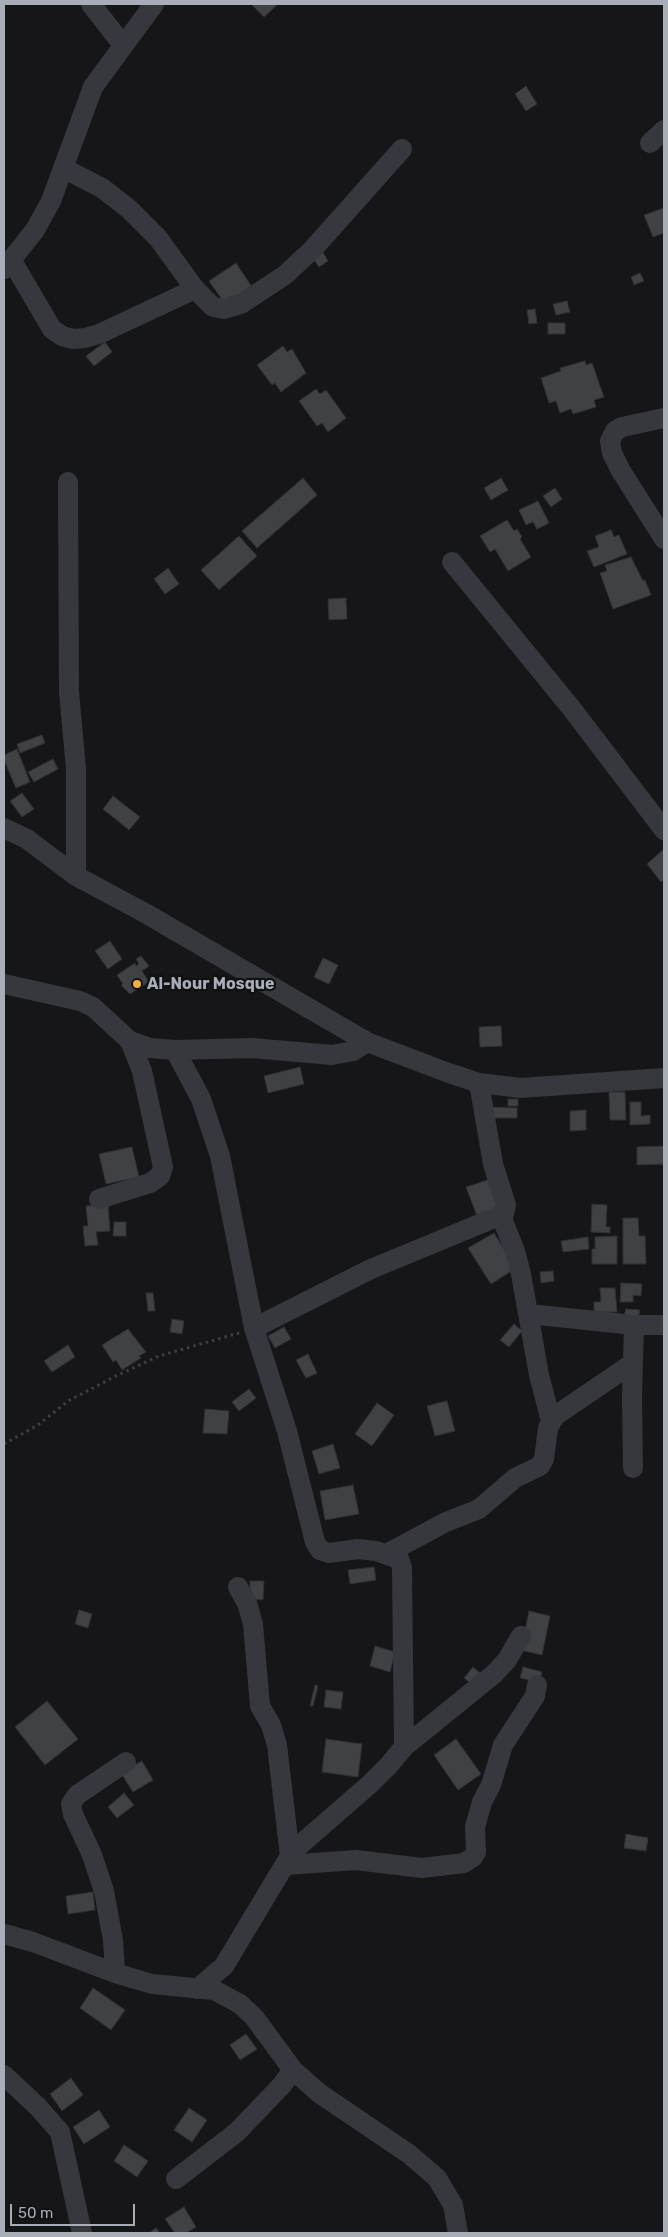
<!DOCTYPE html>
<html>
<head>
<meta charset="utf-8">
<style>
  body { margin:0 }
  #map { position:relative; width:668px; height:2237px; overflow:hidden; background:#161618; font-family:Rubik,sans-serif }
  canvas { display:block }
  .frame { position:absolute; inset:0; border:5px solid #a8adb8; pointer-events:none }
  .scale { position:absolute; left:10px; top:2204px; width:125px; height:22px; box-sizing:border-box; border:2px solid #a8adb8; border-top:0; padding-left:6px; font-size:15px; line-height:18px; white-space:nowrap; color:#a8adb8; -webkit-text-stroke:4px #111113; paint-order:stroke }
</style>
</head>
<body>
<div id="map">
<canvas width="668" height="2237"></canvas>
<div class="frame"></div>
<div class="scale">50 m</div>
</div>
<script>
const ctx = document.querySelector('canvas').getContext('2d');
ctx.lineJoin = 'round';
function fillPath(path, color) { ctx.fillStyle = color; ctx.fill(path, 'evenodd'); }
const poly = rows => new Path2D(rows.map(r => 'M' + r).join(''));
function strokePath(path, color, width, dash) { ctx.strokeStyle = color; ctx.lineWidth = width; ctx.lineCap = dash ? 'butt' : 'round'; ctx.setLineDash(dash || []); ctx.stroke(path); }
function write(font, color, halo, rows, align = 'center') {
  ctx.font = font + ' Rubik,sans-serif'; ctx.lineWidth = 4.5; ctx.setLineDash([]); ctx.textBaseline = 'middle'; ctx.strokeStyle = halo; ctx.fillStyle = color; for (const [text, x, y, turn = 0] of rows) {
    ctx.save(); ctx.translate(x, y); ctx.rotate((+turn || 0) * Math.PI / 180); ctx.textAlign = isNaN(turn) ? turn : align; if (halo) ctx.strokeText(text, 0, 0); ctx.fillText(text, 0, 0); ctx.restore();
  }
}
const building = poly([
  [251,4,278,4,264,17,251,4],
  [526,86,537,104,526,111,515,94,526,86],
  [664,208,664,233,653,237,644,215,664,208],
  [322,251,328,261,319,267,312,257,322,251],
  [236,263,252,287,235,303,231,296,223,301,209,281,236,263],
  [640,273,644,281,634,285,631,277,640,273],
  [567,301,570,312,556,315,553,304,567,301],
  [535,309,537,323,529,324,527,310,535,309],
  [548,323,565,323,565,334,548,334,548,323],
  [105,342,112,352,94,366,86,356,105,342],
  [283,346,287,352,292,349,306,373,281,392,275,383,272,385,257,365,283,346],
  [585,361,586,365,592,363,604,397,594,400,596,407,573,414,571,409,560,413,556,401,549,403,541,378,561,371,560,368,585,361],
  [316,389,320,394,326,390,346,418,328,432,322,423,317,426,299,401,316,389],
  [303,478,317,495,257,548,242,531,303,478],
  [501,478,508,490,491,500,484,488,501,478],
  [555,488,562,499,551,507,543,496,555,488],
  [538,501,549,523,537,529,533,522,526,525,519,510,538,501],
  [507,520,514,531,517,529,522,537,520,539,531,557,508,571,495,549,490,552,480,536,507,520],
  [611,530,614,537,619,535,627,554,594,567,587,551,599,547,595,536,611,530],
  [239,536,257,556,219,590,201,570,239,536],
  [631,557,643,581,645,580,651,595,613,609,600,573,607,571,605,565,631,557],
  [168,568,179,584,165,594,154,579,168,568],
  [346,598,347,619,329,620,328,599,346,598],
  [42,735,45,743,20,753,17,744,42,735],
  [17,749,30,782,16,788,4,760,4,755,17,749],
  [53,759,58,769,34,782,28,772,53,759],
  [22,793,34,809,22,817,10,801,22,793],
  [113,796,140,817,129,830,103,809,113,796],
  [664,849,664,879,661,882,647,864,664,849],
  [110,941,122,959,108,969,95,951,110,941],
  [141,956,149,966,142,971,149,982,130,994,121,985,123,984,117,975,135,963,136,966,139,964,136,959,141,956],
  [323,958,338,965,329,984,314,977,323,958],
  [501,1026,502,1046,480,1047,479,1027,501,1026],
  [300,1067,304,1084,268,1093,264,1076,300,1067],
  [609,1092,625,1092,626,1120,610,1120,609,1092],
  [508,1099,518,1099,518,1106,508,1106,508,1099],
  [630,1102,641,1102,641,1116,650,1115,650,1124,630,1125,630,1102],
  [489,1107,517,1108,517,1118,489,1118,489,1107],
  [586,1110,586,1130,570,1131,570,1111,586,1110],
  [664,1146,664,1164,637,1165,637,1147,664,1146],
  [132,1147,139,1177,106,1184,99,1154,132,1147],
  [491,1179,501,1207,477,1216,466,1187,491,1179],
  [108,1204,110,1231,96,1232,98,1245,85,1246,83,1226,88,1226,86,1206,108,1204],
  [592,1204,607,1205,606,1227,610,1227,610,1233,591,1232,592,1204],
  [623,1218,638,1218,639,1236,645,1236,646,1264,623,1264,623,1218],
  [114,1222,126,1222,126,1236,113,1236,114,1222],
  [494,1233,516,1268,491,1284,468,1248,494,1233],
  [617,1236,617,1264,592,1264,592,1249,595,1249,595,1237,617,1236],
  [588,1237,589,1249,563,1252,561,1241,588,1237],
  [553,1271,554,1281,541,1283,540,1272,553,1271],
  [621,1283,642,1284,641,1296,633,1295,633,1302,620,1302,621,1283],
  [600,1288,615,1288,617,1312,594,1312,594,1302,601,1302,600,1288],
  [146,1293,153,1293,155,1311,148,1311,146,1293],
  [626,1309,640,1310,638,1319,624,1316,626,1309],
  [172,1319,184,1321,182,1334,170,1332,172,1319],
  [514,1324,522,1331,509,1347,500,1340,514,1324],
  [284,1327,291,1339,275,1348,268,1336,284,1327],
  [128,1329,146,1352,139,1356,141,1358,122,1370,116,1360,113,1362,102,1345,128,1329],
  [68,1345,75,1357,52,1372,44,1361,68,1345],
  [308,1354,317,1373,306,1378,296,1360,308,1354],
  [249,1389,256,1398,239,1411,232,1402,249,1389],
  [447,1401,455,1431,435,1436,427,1406,447,1401],
  [377,1403,394,1415,372,1446,355,1434,377,1403],
  [205,1409,229,1411,227,1434,203,1433,205,1409],
  [333,1444,340,1468,319,1474,312,1451,333,1444],
  [353,1485,359,1514,325,1520,320,1491,353,1485],
  [374,1567,376,1580,350,1584,348,1570,374,1567],
  [250,1581,264,1581,263,1600,250,1599,250,1581],
  [79,1610,92,1614,88,1628,75,1624,79,1610],
  [529,1611,550,1616,542,1655,521,1650,529,1611],
  [375,1646,395,1652,390,1672,370,1666,375,1646],
  [473,1667,486,1678,478,1688,464,1678,473,1667],
  [523,1667,542,1672,539,1682,520,1678,523,1667],
  [315,1685,318,1686,313,1706,310,1706,315,1685],
  [326,1690,343,1692,341,1709,324,1707,326,1690],
  [47,1701,78,1739,45,1765,15,1727,47,1701],
  [326,1739,362,1744,358,1777,322,1772,326,1739],
  [456,1739,481,1774,458,1790,434,1755,456,1739],
  [142,1761,153,1780,133,1792,121,1773,142,1761],
  [124,1793,134,1805,117,1818,108,1807,124,1793],
  [626,1834,648,1838,646,1851,624,1848,626,1834],
  [93,1892,95,1910,68,1914,66,1896,93,1892],
  [93,1988,125,2010,111,2030,80,2008,93,1988],
  [246,2034,257,2049,240,2060,230,2045,246,2034],
  [71,2078,83,2095,62,2111,50,2094,71,2078],
  [189,2108,207,2120,192,2142,174,2130,189,2108],
  [99,2110,110,2127,84,2144,73,2127,99,2110],
  [124,2145,148,2161,137,2177,114,2161,124,2145],
  [184,2207,196,2227,186,2233,175,2233,165,2219,184,2207],
  [156,2228,160,2233,149,2233,156,2228]
]);
const path = poly([
  [4,1444,38,1425,68,1401,116,1376,159,1356,239,1333]
]);
const street = poly([
  [91,4,123,45],
  [650,143,664,130],
  [63,168,102,188,129,209,158,238,195,289,213,307,224,309,241,304,285,275,312,250,402,149],
  [12,261,52,329,62,336,73,339,85,338,99,334,195,289],
  [4,269,35,230,51,201,93,87,154,4],
  [664,418,622,427,615,431,610,441,612,453,621,471,664,539],
  [68,482,69,692,76,769,76,876],
  [452,562,572,709,664,830],
  [4,828,27,839,76,876,145,913,367,1042,446,1072,479,1083,521,1088,664,1078],
  [4,984,80,1001,93,1007,130,1041,150,1048,175,1050,252,1048,332,1055,353,1051,367,1042],
  [175,1050,201,1099,220,1156,254,1328,287,1431,315,1542,320,1550,329,1553,358,1549,376,1551,399,1559,402,1568,404,1747],
  [99,1199,150,1183,160,1176,163,1167,142,1071,130,1041],
  [501,1216,515,1251,521,1274,539,1375,551,1421],
  [529,1314,634,1325,664,1325],
  [254,1328,371,1269,504,1214,506,1205,493,1164,479,1083],
  [633,1468,632,1397,634,1325],
  [388,1553,446,1522,479,1509,515,1478,540,1466,544,1459,548,1428,555,1416,633,1363],
  [238,1587,247,1603,253,1624,260,1706,271,1725,277,1745,290,1856],
  [286,1865,356,1860,422,1868,464,1863,473,1857,476,1852,475,1827,482,1802,491,1785,503,1745,535,1696,537,1685],
  [4,1934,33,1942,115,1973,152,1984,214,1990,240,2004,254,2017,293,2070,319,2093,409,2154,437,2178,453,2205,458,2233],
  [115,1973,113,1940,104,1891,92,1855,73,1814,71,1804,77,1795,126,1762],
  [197,1989,224,1966,293,1851,370,1784,389,1765,404,1747,494,1674,507,1660,521,1636],
  [4,2075,38,2107,60,2132,82,2233],
  [176,2179,237,2132,282,2085,293,2070]
]);
const markers = [
  [137,984,5,"#f2b134"]
];
const poiNames = [
  ["Al-Nour Mosque",147,984]
];
fillPath(building, '#404145');
strokePath(building, '#303034', 1);
strokePath(path, '#3d3f44', 3, [2.5, 4]);
strokePath(street, '#37383d', 20);
for (const [x, y, r, color] of markers) { const dot = new Path2D(); dot.arc(x, y, r, 0, 2 * Math.PI); ctx.fillStyle = color; ctx.fill(dot); strokePath(dot, '#111113', 2); }
write('bold 16px', '#a8adb8', '#111113', poiNames, 'left');
</script>
</body>
</html>
